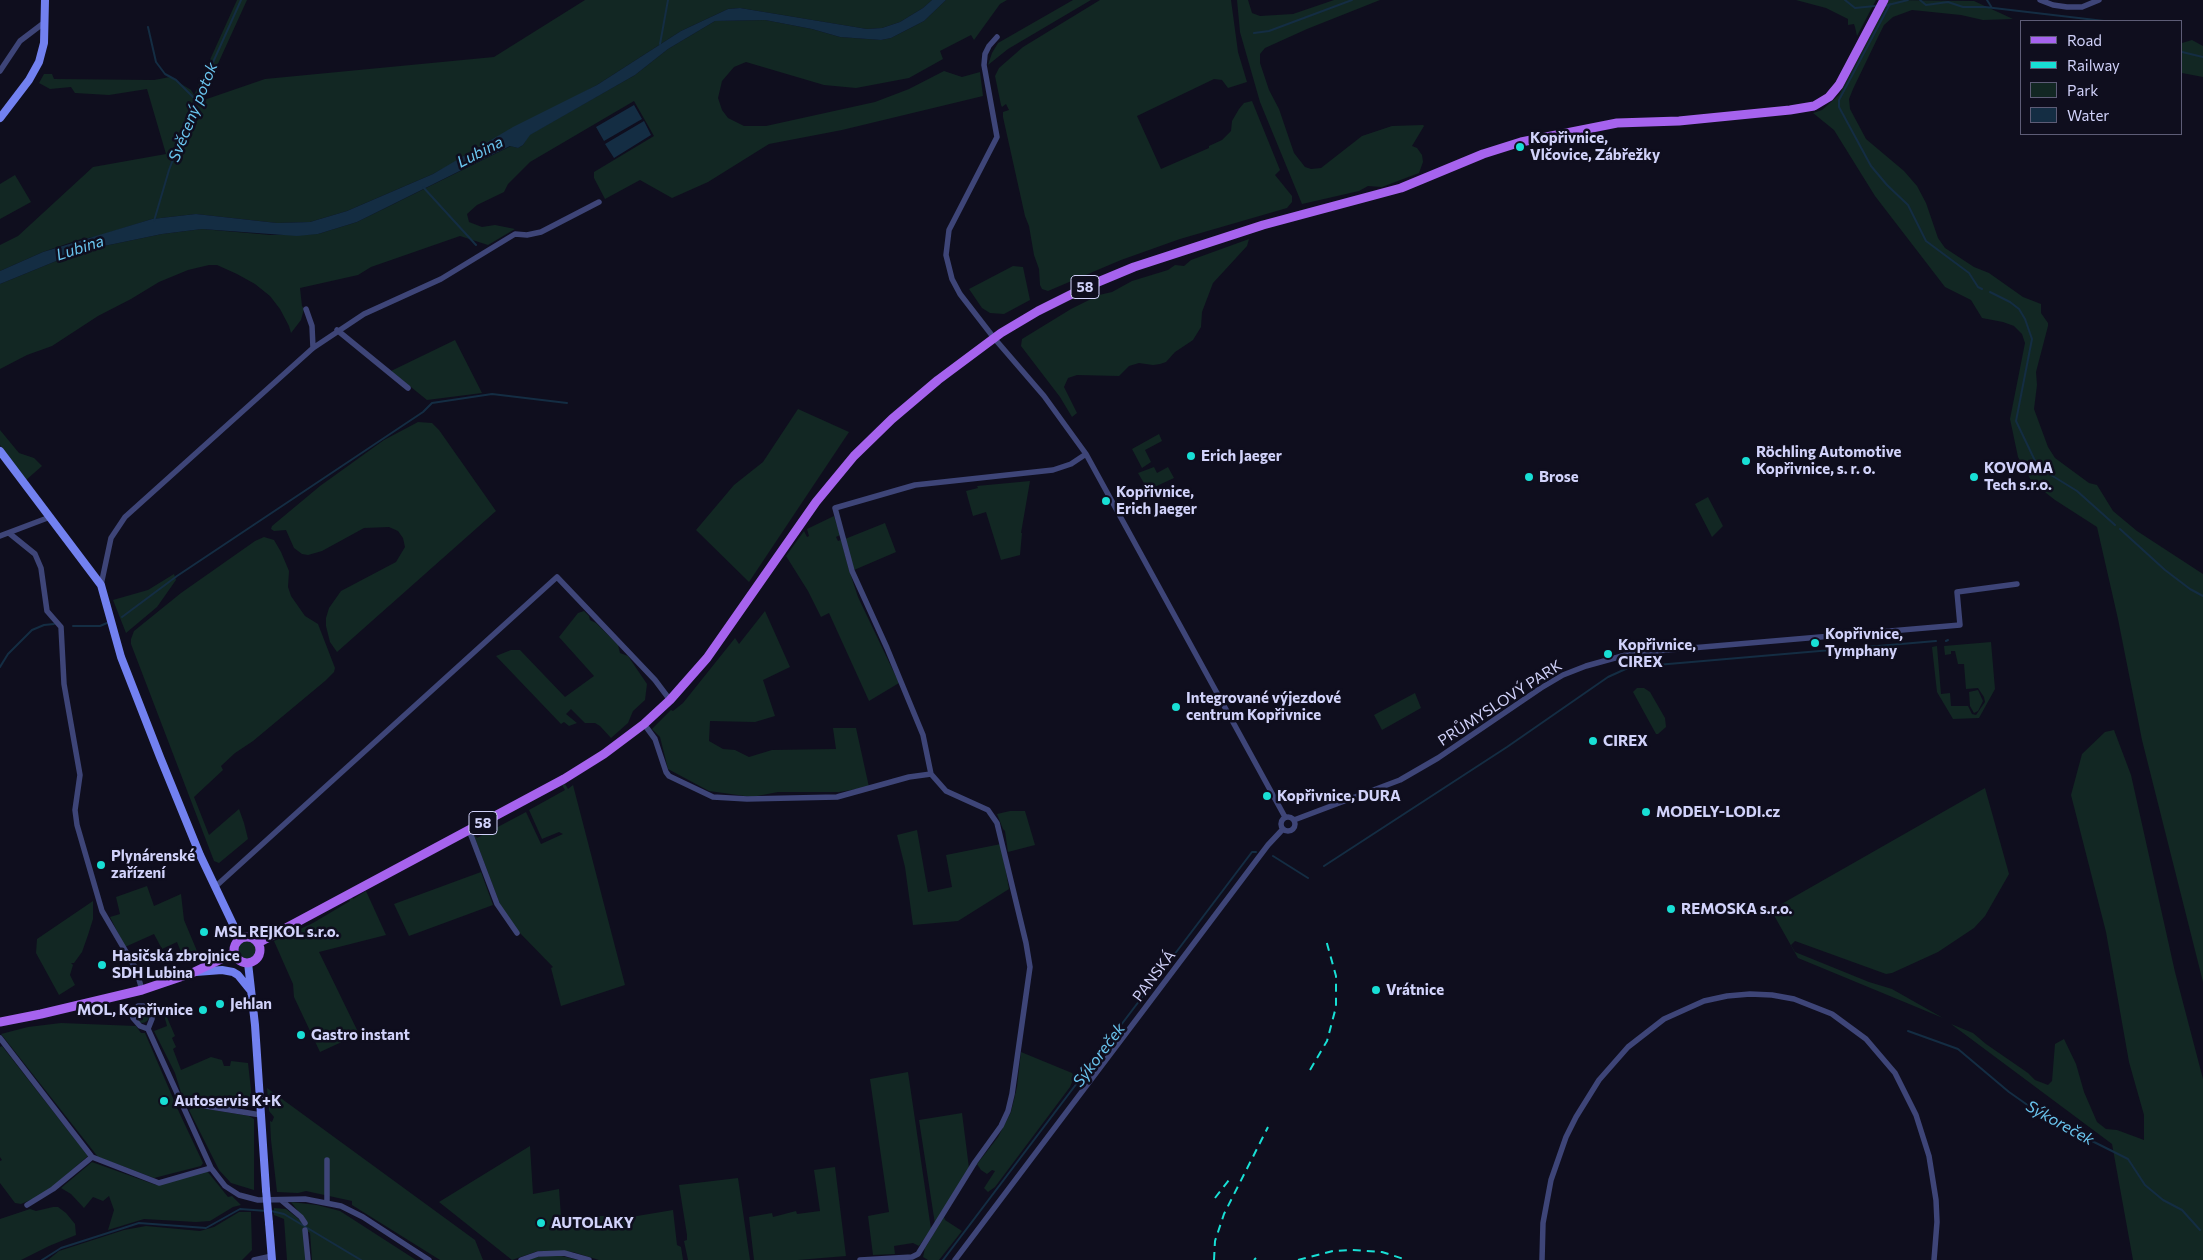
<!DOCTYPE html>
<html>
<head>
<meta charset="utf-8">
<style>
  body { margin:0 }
  #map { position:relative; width:2203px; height:1260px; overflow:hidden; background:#0f0e1e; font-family:Commissioner,sans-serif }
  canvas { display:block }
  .legend { position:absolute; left:2020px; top:20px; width:162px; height:115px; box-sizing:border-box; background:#0f0e1e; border:1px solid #5d5c76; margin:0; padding:6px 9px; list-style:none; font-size:15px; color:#d1d2fa }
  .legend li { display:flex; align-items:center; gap:10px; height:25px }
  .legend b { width:25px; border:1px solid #5d5c76 }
</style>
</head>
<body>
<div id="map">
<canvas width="2203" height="1260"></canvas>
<ul class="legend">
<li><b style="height:6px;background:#a663ee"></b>Road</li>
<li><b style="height:6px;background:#18dfd5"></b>Railway</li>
<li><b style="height:14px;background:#122723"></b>Park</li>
<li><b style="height:14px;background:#142d43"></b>Water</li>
</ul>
</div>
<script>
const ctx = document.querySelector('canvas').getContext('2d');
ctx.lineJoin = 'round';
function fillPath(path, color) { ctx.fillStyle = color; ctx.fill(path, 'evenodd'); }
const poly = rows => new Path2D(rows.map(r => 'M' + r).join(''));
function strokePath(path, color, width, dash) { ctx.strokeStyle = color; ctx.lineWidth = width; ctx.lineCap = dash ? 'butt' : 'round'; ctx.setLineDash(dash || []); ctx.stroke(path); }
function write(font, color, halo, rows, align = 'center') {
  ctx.font = font + ' Commissioner,sans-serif'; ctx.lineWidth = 5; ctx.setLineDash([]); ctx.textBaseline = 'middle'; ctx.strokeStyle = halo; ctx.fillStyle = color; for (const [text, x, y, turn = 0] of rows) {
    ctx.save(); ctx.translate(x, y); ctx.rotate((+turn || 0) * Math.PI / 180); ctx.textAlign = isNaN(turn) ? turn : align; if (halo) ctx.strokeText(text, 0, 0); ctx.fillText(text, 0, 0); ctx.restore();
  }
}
const green = poly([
  [237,0,247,0,201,101,265,79,494,57,585,0,932,0,923,8,900,22,882,28,867,29,740,8,728,9,681,31,597,85,433,174,347,211,310,222,277,223,196,214,152,219,95,237,81,239,43,252,0,271,0,245,18,236,93,167,166,154,147,89,109,95,75,93,71,87,50,89,39,83,44,74,52,74,54,79,154,80,170,77,191,90,194,95],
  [946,0,1007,0,1000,4,974,40,971,35,940,51,943,59,909,78,856,88,824,85,746,62,734,67,722,81,718,98,722,110,728,118,744,126,766,126,875,102,909,89,944,71,962,77,980,72,983,96,842,130,769,144,708,182,672,198,640,180,605,199,594,178,594,172,654,136,634,101,530,162,508,184,504,192,477,205,467,214,469,222,482,227,495,225,515,229,488,245,460,236,371,267,358,275,300,288,302,306,304,309,301,320,291,333,289,326,280,309,270,296,255,284,237,274,217,265,209,265,188,270,159,282,131,299,98,316,52,346,27,355,0,369,0,284,66,257,104,246,162,234,202,229,271,235,318,234,357,222,511,146,518,148,523,145,529,135,635,75,668,49,715,21,765,20,812,29,840,37,881,40,891,38,924,21],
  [1073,0,1091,0,1008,49,988,65,992,53,998,43],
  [1100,0,1231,0,1238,52,1247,82,1228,88,1222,80,1214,79,1137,116,1161,169,1209,148,1209,146,1222,140,1231,131,1232,121,1239,109,1244,103,1252,101,1280,170,1275,175,1292,196,1292,202,1287,208,1180,239,1121,260,1048,291,1042,289,1040,285,1039,269,1034,255,1029,226,1025,216,1003,117,1003,112,1009,110,1006,104,1002,107,1001,105,995,76,999,68,1023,47],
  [1237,0,1248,0,1252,13,1260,16,1293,14,1334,0,1380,0,1307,29,1265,48,1260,54,1260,63,1269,90,1279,109,1294,153,1305,167,1311,169,1321,168,1362,136,1392,126,1423,125,1424,126,1412,146,1417,148,1422,155,1423,162,1419,173,1382,187,1368,186,1359,191,1302,204,1260,102,1240,32],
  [1796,0,1876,0,1857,36,1855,27,1854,24,1848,25,1848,19,1826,8],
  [1889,0,1974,1,2013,19,1983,20,1961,15,1912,10,1893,17,1884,25,1879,35,1853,89,1849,99,1850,109,1866,139,1904,171,1917,186,1926,203,1938,238,1945,248,1974,267,1989,273,2023,297,2041,304,2041,313,2048,323,2048,326,2036,372,2037,385,2034,409,2048,447,2055,458,2089,483,2097,485,2113,511,2137,531,2203,574,2203,982,2142,740,2118,619,2097,527,2055,500,2032,482,2018,457,2010,419,2025,343,2022,334,2014,326,2003,322,1982,318,1971,300,1945,287,1875,196,1834,130,1813,113,1822,110,1839,95],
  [2192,40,2203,46,2203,77,2182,73,2182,43],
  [15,175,31,202,0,219,0,184],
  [1249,239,1247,246,1213,283,1202,312,1201,327,1193,340,1175,352,1166,362,1160,364,1153,365,1139,363,1129,366,1119,376,1077,375,1068,378,1064,387,1077,413,1072,417,1060,397,1021,346,1022,339,1071,309,1099,295,1112,292,1132,281,1168,270,1175,265,1184,266,1191,260],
  [1013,266,1023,267,1030,300,1004,314,990,313,982,308,969,289],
  [455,340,482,393,427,400,391,371],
  [798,409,849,432,749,582,696,530,734,485,763,462],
  [418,422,432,423,439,430,496,511,337,652,330,642,326,626,326,618,329,608,341,591,396,562,405,547,403,538,398,531,389,527,364,528,322,551,308,555,302,554,294,548,286,530,274,531,271,529,272,526,320,486,384,440],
  [0,430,19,453,34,458,42,466,26,480,0,445],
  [1159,434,1162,441,1145,450,1151,462,1142,468,1132,449],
  [1154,467,1157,473,1168,467,1174,478,1148,490,1138,473],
  [1030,481,1021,533,1022,533,1020,555,1001,560,986,512,973,516,966,491,978,488,977,486],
  [1708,497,1723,526,1712,537,1695,504],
  [834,516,840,535,836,537,838,541,841,540,849,570,858,597,899,683,869,701,829,613,821,617,808,591,786,556,804,531,807,537,809,536,807,529],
  [885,523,896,552,854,570,845,539],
  [264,537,274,540,281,552,289,571,288,587,291,596,305,616,318,624,335,668,334,672,325,681,253,741,235,753,221,766,223,770,194,797,209,835,239,809,244,823,248,839,219,863,214,861,131,644,131,639,134,631,181,593,255,541],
  [174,574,176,580,157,607,126,633,113,600,148,590],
  [584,611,589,616,590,620,596,623,618,645,620,653,628,656,647,684,645,700,633,711,628,723,611,738,600,726,595,723,585,723,571,709,566,714,577,723,569,726,564,722,561,724,496,656,511,650,520,650,565,697,594,676,559,637,578,613],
  [765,611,790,667,763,680,775,716,755,722,710,721,709,741,723,749,735,750,749,757,772,750,836,749,833,728,856,728,869,787,839,792,778,792,752,797,709,791,668,769,660,737,652,729,671,710,673,711,683,703,735,638,739,644],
  [1991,642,1995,689,1979,718,1953,719,1937,692,1932,647,1937,646,1941,694,1950,693,1951,706,1968,706,1972,714,1976,715,1985,702,1984,697,1978,688,1966,689,1964,664,1958,664,1955,651,1951,651,1951,654,1945,655,1944,646],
  [1637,688,1644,688,1650,692,1665,718,1666,727,1658,734,1656,734,1633,692],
  [1978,690,1983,701,1978,711,1974,713,1970,706,1969,692],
  [1415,693,1421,708,1382,730,1374,715],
  [2114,730,2131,775,2175,972,2203,1079,2203,1260,2133,1260,2112,1144,1951,1024,1973,1033,1986,1044,2028,1073,2035,1080,2048,1085,2052,1081,2055,1044,2064,1039,2076,1064,2084,1092,2097,1122,2106,1129,2117,1130,2144,1140,2144,1115,2129,1062,2106,932,2071,795,2082,754,2105,732],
  [565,784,568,789,573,785,625,985,561,1006,551,968,553,967,518,931,501,907,473,833,477,838,526,812,541,844,563,834,559,832,542,839,529,810,565,790,562,785],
  [1985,788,2009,874,1985,916,1974,928,1938,952,1892,973,1886,974,1795,941,1791,945,1795,952,1869,982,1892,989,1943,1018,1798,958,1771,910],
  [1010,811,1025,811,1035,845,1008,852,1005,831,1003,829,997,814],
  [917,830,928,892,952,887,946,855,1001,844,1009,889,958,921,913,925,905,867,897,835],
  [481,872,493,905,409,936,394,904],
  [147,886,154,906,181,894,184,920,197,951,183,957,177,942,162,949,154,934,125,947,110,917,120,914,116,897],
  [366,891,386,935,319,952,359,1034,320,1052,294,997,293,984,274,941,313,923,350,901,349,899,352,897,353,899],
  [93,901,93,919,88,935,82,952,74,963,71,963,73,965,70,975,75,985,59,995,36,953,37,939],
  '238 950a9 9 0 1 1 18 0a9 9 0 1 1-18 0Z',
  '135 1016a7 7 0 1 1 14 0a7 7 0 1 1-14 0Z',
  [164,1015,166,1015,175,1036,172,1038,176,1047,173,1049,181,1070,211,1057,222,1060,224,1066,230,1066,231,1061,248,1063,253,1107,203,1101,182,1096,175,1073,154,1031,167,1026],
  [61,1023,136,1026,141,1033,145,1033,179,1112,203,1163,201,1166,154,1178,98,1157,1,1034,28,1027],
  [2,1046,88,1156,51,1188,33,1199,21,1204,15,1203,0,1183,0,1161,2,1160,0,1157,0,1047],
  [1021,1052,1072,1073,1074,1077,1070,1087,995,1187,988,1192,984,1188,995,1171,992,1170,987,1174,981,1170,977,1164,998,1137,1011,1112,1017,1087],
  [908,1072,931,1229,919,1246,913,1243,894,1246,895,1254,873,1255,868,1216,889,1212,870,1079],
  [267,1088,475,1240,483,1260,440,1260,352,1205,352,1201,306,1191,298,1193,277,1192,271,1140,270,1121,272,1122,274,1117,269,1111],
  [195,1107,249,1116,254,1119,254,1190,231,1183,219,1170,189,1110],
  [962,1113,969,1168,935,1224,919,1120],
  [530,1146,533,1194,559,1189,561,1216,637,1216,673,1210,677,1245,681,1247,683,1260,599,1260,573,1252,557,1251,538,1251,512,1260,439,1202],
  [92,1162,156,1185,207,1171,228,1197,232,1196,241,1205,233,1207,210,1221,196,1222,144,1219,108,1230,114,1210,109,1196,103,1201,93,1197,84,1208,71,1194,61,1188],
  [835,1167,846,1256,798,1260,754,1260,749,1217,772,1213,773,1217,796,1211,797,1214,820,1211,814,1170],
  [738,1178,750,1260,688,1260,684,1241,687,1240,687,1235,679,1185],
  [291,1202,317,1205,340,1211,416,1260,312,1260,310,1233,307,1231,305,1220],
  [53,1207,58,1207,66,1213,75,1224,76,1235,49,1246,21,1260,0,1260,0,1219,30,1209,36,1211],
  [274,1208,286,1209,304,1223,306,1260,287,1260,284,1219,274,1215],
  [239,1212,251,1212,252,1250,242,1260,48,1260,59,1251,124,1230,146,1226,200,1231,214,1227],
  [944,1217,945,1220,962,1231,939,1260,928,1260,923,1257,925,1248],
  [557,1255,579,1260,525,1260,534,1257]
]);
const water = poly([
  [932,0,946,0,924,21,891,38,881,40,840,37,812,29,765,20,715,21,668,49,635,75,530,135,523,145,518,148,510,146,357,222,318,234,297,236,202,229,162,234,104,246,66,257,0,284,0,271,43,252,152,219,196,214,277,223,310,222,347,211,433,174,513,127,597,85,681,31,728,9,740,8,867,29,882,28,900,22,923,8],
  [634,105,642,119,604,141,596,127],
  [644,121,651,135,614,158,605,144]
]);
const stream = poly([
  [1845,0,1855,8,1875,6],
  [1920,0,1926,5,1948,2,1963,7,1985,7,2104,21],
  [1987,0,1992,8],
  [1890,4,1839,100,1839,107,1871,166,1887,185,1908,205,1926,241,1969,273,1978,287,1982,289],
  [1884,6,1908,0],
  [148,27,156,62,165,74,176,80,196,100],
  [1254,33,1269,31,1352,0],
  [660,44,668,0],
  [2182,52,2203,57],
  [423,187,476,245],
  [154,221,169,170,196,100,241,0],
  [1990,292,2010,302,2019,309,2025,319,2032,339,2016,421,2038,467,2077,491,2115,525],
  [2120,529,2165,570,2190,589,2203,596],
  [122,617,177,576,423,412,432,403,492,394,567,403],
  [73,626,100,626,107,623],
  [1946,641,1948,640],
  [1645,666,1936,641],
  [0,667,8,654,32,630,44,625,54,624],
  [1273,856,1308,878],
  [1324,866,1507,747,1608,677,1630,667,1635,666],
  [1908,1031,1958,1049,2009,1092,2046,1118,2128,1159,2145,1185,2163,1200,2182,1210,2200,1230],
  [271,1211,284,1214,361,1260],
  [42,1260,61,1248,139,1223,206,1228,240,1209,267,1211],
  [943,1260,1252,852,1256,852]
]);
const street = poly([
  [2040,0,2053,5,2067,7,2082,7,2099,0],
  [997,37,989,46,985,54,984,65,997,137,949,230,946,255,952,279,960,294,994,338,1044,396,1086,454,1285,817],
  [0,71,20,41,45,22],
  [306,309,312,326,313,348],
  [337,330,408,388],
  [9,533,35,554,41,568,47,611,61,627,64,684,80,775,75,810,77,825,102,911,136,969,142,990],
  [0,536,50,517],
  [101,585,111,538,125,517,313,348,364,314,441,279,515,234,527,235,541,232,599,202],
  [644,724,655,739,666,772,669,776,713,797,747,799,837,797,909,777,931,774],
  '1281 824a7 7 0 1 1 14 0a7 7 0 1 1-14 0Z',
  [1294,820,1400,780,1438,758,1541,688,1563,675,1586,666,1633,653,1960,625,1957,592,2017,584],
  [469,830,497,904,517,933],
  [215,887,557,577,655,680,670,700],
  [148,1029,152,1019,152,1011,146,1006,138,1006,132,1013,133,1018,140,1026,148,1029,211,1168,225,1186,239,1195,258,1200,305,1199,341,1206,363,1217,429,1260],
  [0,1038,92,1157,159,1183,211,1168],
  [181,1102,261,1115],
  [281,1200,301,1217,305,1223],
  [327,1202,327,1160],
  [27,1205,53,1189,92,1157],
  [305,1230,308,1260],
  [254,1260,272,1256],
  [521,1260,538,1254,564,1253,589,1260],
  [860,1260,912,1257,918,1254,975,1162,1001,1126,1008,1111,1012,1094,1030,967,1026,943,997,823,988,810,946,791,931,774,923,735,887,648,852,571,835,508,915,485,1053,470,1071,464,1086,454],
  [955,1260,1268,845,1283,829],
  [1542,1260,1543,1223,1551,1180,1566,1137,1576,1117,1599,1080,1628,1047,1664,1019,1704,1001,1727,996,1750,994,1772,995,1794,999,1832,1014,1866,1039,1895,1073,1916,1115,1929,1156,1936,1200,1937,1222,1934,1260]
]);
const secondary = poly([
  [0,118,29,80,39,62,44,43,45,0],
  [0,451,101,585,121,657,160,757,200,855,240,939],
  [248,963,255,1025,266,1190],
  [196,972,222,970,233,972,238,975,251,991],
  [269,1223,272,1260]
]);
const primary = poly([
  '234 950a13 13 0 1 1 26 0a13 13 0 1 1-26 0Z',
  [258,943,564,779,604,754,644,724,670,700,707,658,816,502,854,456,892,419,938,380,1001,333,1038,311,1086,287,1134,267,1263,225,1401,188,1483,154,1521,142,1617,123,1679,121,1790,110,1814,106,1829,97,1839,85,1884,0],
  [0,1022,41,1014,142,990,192,973,234,953]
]);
const rail = poly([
  [1310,1070,1327,1041,1336,1007,1336,976,1326,940],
  [1215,1198,1229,1180],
  [1214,1260,1215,1241,1224,1214,1268,1127],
  [1254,1260,1256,1258],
  [1298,1260,1333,1251,1352,1250,1382,1252,1407,1260]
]);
const secondaryBridge = poly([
  [266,1190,269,1223]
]);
const markers = [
  [1520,147,5,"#18dfd5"],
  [1191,456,5,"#18dfd5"],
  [1746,461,5,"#18dfd5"],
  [1529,477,5,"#18dfd5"],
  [1974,477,5,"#18dfd5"],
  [1106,501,5,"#18dfd5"],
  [1815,643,5,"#18dfd5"],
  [1608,654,5,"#18dfd5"],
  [1176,707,5,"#18dfd5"],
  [1593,741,5,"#18dfd5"],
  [1267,796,5,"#18dfd5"],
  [1646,812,5,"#18dfd5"],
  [101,865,5,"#18dfd5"],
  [1671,909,5,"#18dfd5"],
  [204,932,5,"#18dfd5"],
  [102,965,5,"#18dfd5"],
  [1376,990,5,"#18dfd5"],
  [220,1004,5,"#18dfd5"],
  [203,1010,5,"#18dfd5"],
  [301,1035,5,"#18dfd5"],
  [164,1101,5,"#18dfd5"],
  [541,1223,5,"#18dfd5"]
];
const shields = [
  [1085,287,28],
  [483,823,28]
];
const shieldNames = [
  ["58",1085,287],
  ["58",483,823]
];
const poiNames = [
  ["Kopřivnice,",1530,138],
  ["Vlčovice, Zábřežky",1530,155],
  ["Röchling Automotive",1756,452],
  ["Kopřivnice, s. r. o.",1756,469],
  ["Erich Jaeger",1201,456],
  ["KOVOMA",1984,468],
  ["Tech s.r.o.",1984,485],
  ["Brose",1539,477],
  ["Kopřivnice,",1116,492],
  ["Erich Jaeger",1116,509],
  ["Kopřivnice,",1825,634],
  ["Tymphany",1825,651],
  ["Kopřivnice,",1618,645],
  ["CIREX",1618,662],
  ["Integrované výjezdové",1186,698],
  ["centrum Kopřivnice",1186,715],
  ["CIREX",1603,741],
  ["Kopřivnice, DURA",1277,796],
  ["MODELY-LODI.cz",1656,812],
  ["Plynárenské",111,856],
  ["zařízení",111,873],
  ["REMOSKA s.r.o.",1681,909],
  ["MSL REJKOL s.r.o.",214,932],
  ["Hasičská zbrojnice",112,956],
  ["SDH Lubina",112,973],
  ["Vrátnice",1386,990],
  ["Jehlan",230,1004],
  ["MOL, Kopřivnice",193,1010,"right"],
  ["Gastro instant",311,1035],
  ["Autoservis K+K",174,1101],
  ["AUTOLAKY",551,1223]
];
const streetNames = [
  ["PRŮMYSLOVÝ PARK",1500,703,-33],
  ["PANSKÁ",1154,976,-53]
];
const waterNames = [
  ["Svěcený potok",193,112,-68],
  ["Lubina",480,152,-27],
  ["Lubina",80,248,-18],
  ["Sýkoreček",1099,1055,-53],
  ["Sýkoreček",2060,1123,29]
];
fillPath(green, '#122723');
fillPath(water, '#142d43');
strokePath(stream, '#142d43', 2);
strokePath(street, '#3e4578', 5.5);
strokePath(secondary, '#7281f0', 8);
strokePath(primary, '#a663ee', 9);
strokePath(rail, '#18dfd5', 2, [8, 6]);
strokePath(secondaryBridge, '#7281f0', 8);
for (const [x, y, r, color] of markers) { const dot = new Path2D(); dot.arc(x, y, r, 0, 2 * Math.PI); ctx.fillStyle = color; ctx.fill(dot); strokePath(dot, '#0f0e1e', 2); }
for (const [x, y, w] of shields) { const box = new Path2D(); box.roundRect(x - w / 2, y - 11.5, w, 23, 4); ctx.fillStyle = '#0f0e1e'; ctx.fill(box); strokePath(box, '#d1d2fa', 1); }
write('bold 14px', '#d1d2fa', null, shieldNames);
write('bold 15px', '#d1d2fa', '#0f0e1e', poiNames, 'left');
write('15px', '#d1d2fa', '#0f0e1e', streetNames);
write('italic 16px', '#6ac5ef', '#0f0e1e', waterNames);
</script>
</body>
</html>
